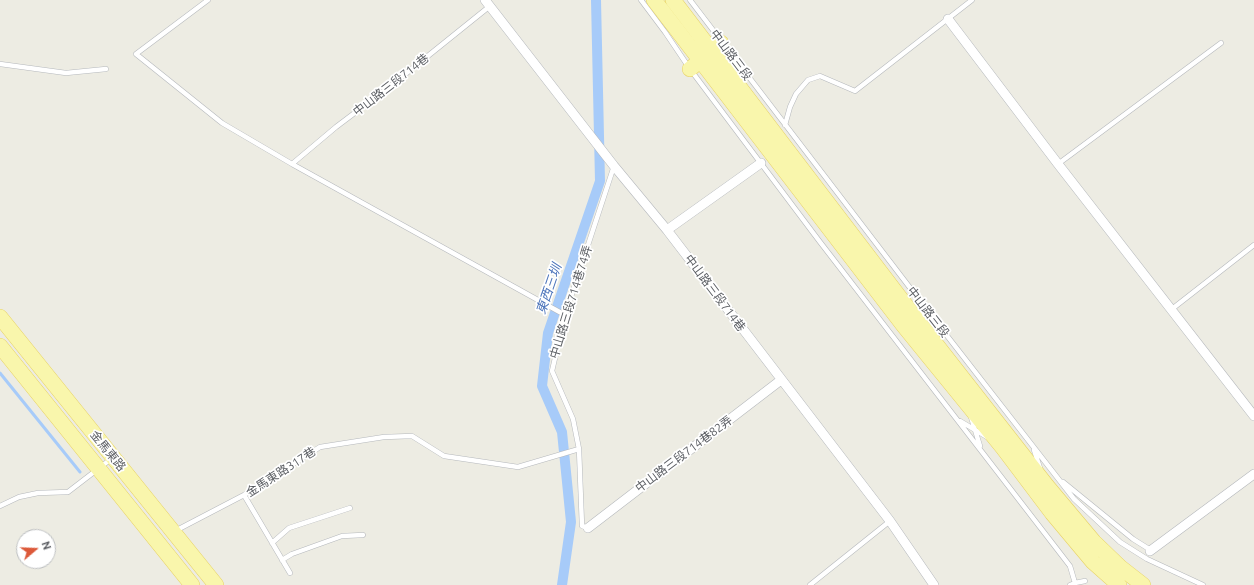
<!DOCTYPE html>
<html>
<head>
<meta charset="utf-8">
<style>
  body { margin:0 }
  #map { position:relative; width:1254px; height:585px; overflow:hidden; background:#edece3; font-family:Ubuntu,sans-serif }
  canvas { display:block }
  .north { position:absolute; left:16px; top:529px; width:40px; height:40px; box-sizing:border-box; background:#fff; border:1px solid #bdbfc1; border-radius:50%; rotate:71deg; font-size:11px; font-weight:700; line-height:16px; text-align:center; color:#5b5e63 }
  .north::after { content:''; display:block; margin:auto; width:14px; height:18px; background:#dc5939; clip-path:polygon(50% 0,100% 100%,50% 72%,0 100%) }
</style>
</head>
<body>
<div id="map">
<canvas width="1254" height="585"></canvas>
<div class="north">N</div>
</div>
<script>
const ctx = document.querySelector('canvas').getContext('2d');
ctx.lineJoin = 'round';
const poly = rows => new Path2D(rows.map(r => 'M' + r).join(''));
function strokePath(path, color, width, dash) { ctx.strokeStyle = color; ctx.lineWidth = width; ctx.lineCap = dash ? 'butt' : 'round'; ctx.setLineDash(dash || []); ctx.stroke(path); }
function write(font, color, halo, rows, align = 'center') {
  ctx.font = font + ' Ubuntu,"Noto Sans TC",sans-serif'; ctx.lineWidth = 3.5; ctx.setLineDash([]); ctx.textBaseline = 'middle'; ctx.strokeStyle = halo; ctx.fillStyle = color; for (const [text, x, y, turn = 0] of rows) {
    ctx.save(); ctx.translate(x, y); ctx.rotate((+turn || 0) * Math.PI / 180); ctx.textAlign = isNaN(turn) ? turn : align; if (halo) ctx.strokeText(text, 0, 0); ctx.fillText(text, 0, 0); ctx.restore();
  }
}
const stream = poly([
  [0,373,80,472]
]);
const canal = poly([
  [562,585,571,522,562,432,542,386,548,333,600,181,596,0]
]);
const service = poly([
  [208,0,136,54,222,123,292,164,565,315],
  [641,0,665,32,690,69,820,242,1070,566,1075,583,1070,585],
  [690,0,927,310,1074,499,1120,542,1147,559,1203,585],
  [0,64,66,73,106,69],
  [785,125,790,107,796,94,808,80,820,76,855,91,972,0],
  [292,164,336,127,393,84,490,6],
  [1058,164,1221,43],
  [1172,309,1254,245],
  [971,417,980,446],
  [960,421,987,437],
  [1034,450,1040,468],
  [1063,482,1133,539,1149,549,1152,548],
  [244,495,290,573],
  [0,506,19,497,38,493,68,492,111,459],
  [588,528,582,526,579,449,573,419,552,371,565,315,614,166],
  [175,531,244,495,320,447,384,437,412,436,444,456,518,467,579,449],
  [272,543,289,528,350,508],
  [282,560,292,554,342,536,363,535],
  [1075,583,1085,581],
  [810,585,890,521]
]);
const minor = poly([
  [485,0,614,166,667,230,890,521,934,585],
  [948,19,1058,164,1254,416],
  [667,230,761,163],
  [914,316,927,310],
  [588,528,781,380],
  [1150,551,1254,474]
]);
const primary = poly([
  [654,0,903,325,1003,448,1052,513,1093,562,1119,585],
  [673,0,914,316,1047,486,1094,542,1120,567,1143,585],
  [690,69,721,43],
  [0,317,216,585],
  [0,346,192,585]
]);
const streetNames = [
  ["中山路三段",731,55,53],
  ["中山路三段714巷",391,85,-38],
  ["中山路三段714巷",715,293,53],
  ["中山路三段714巷74弄",571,302,-73],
  ["中山路三段",928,312,52],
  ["金馬東路",108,451,51],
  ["中山路三段714巷82弄",684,454,-37],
  ["金馬東路317巷",281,472,-33]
];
const waterNames = [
  ["東西三圳",549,289,-71]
];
strokePath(stream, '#a7cbf9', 3);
strokePath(canal, '#a7cbf9', 10);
strokePath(service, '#b5b8bc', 5.5);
strokePath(minor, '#b5b8bc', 10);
strokePath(primary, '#e7d162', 16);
strokePath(service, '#fff', 4.5);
strokePath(minor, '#fff', 9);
strokePath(primary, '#f9f6ac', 15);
write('12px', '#5b5e63', '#fff', streetNames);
write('italic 13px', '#4c74ba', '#fff', waterNames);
</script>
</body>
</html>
